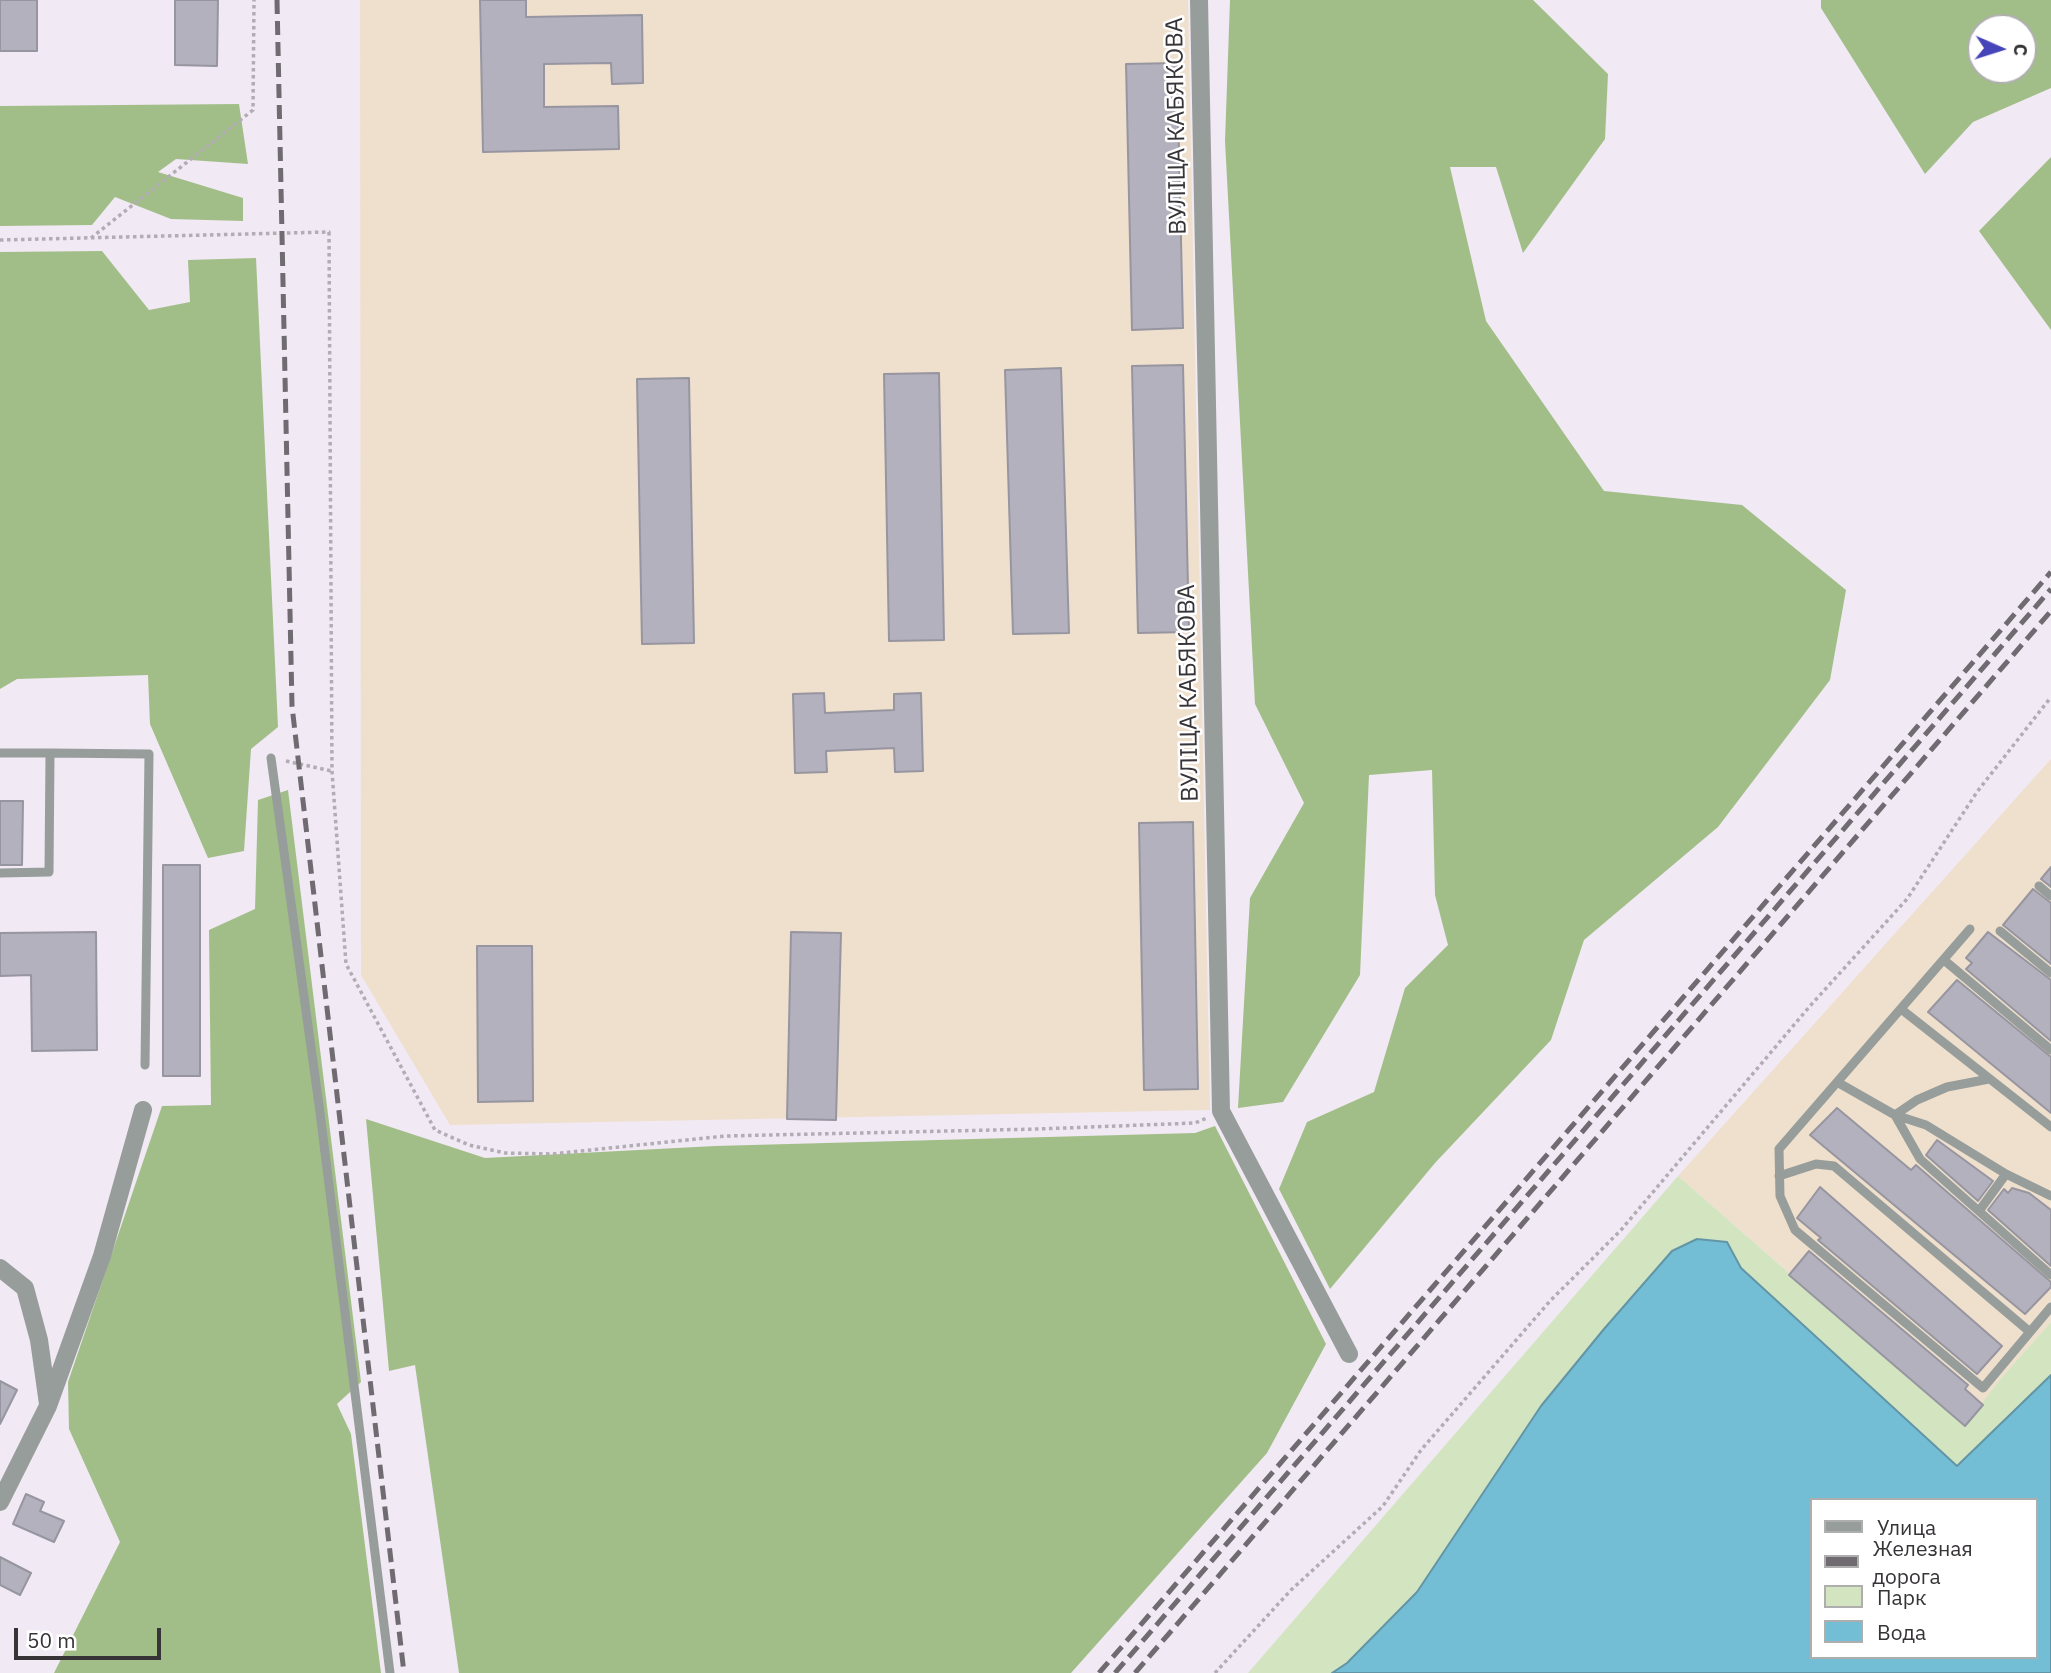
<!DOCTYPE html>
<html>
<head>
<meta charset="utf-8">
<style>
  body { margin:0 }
  #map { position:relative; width:2051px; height:1673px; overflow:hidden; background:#f1e9f4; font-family:"IBM Plex Sans",sans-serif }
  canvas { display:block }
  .legend { position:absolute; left:1810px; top:1498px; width:228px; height:161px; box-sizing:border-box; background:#fff; border:2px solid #afaeaf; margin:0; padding:9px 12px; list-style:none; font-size:21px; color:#373438 }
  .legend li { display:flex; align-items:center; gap:14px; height:35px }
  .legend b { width:35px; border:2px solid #afaeaf }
  .north { position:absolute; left:1967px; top:14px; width:70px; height:70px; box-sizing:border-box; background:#fff; border:2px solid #afaeaf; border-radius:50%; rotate:93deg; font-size:19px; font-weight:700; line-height:28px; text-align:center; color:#373438 }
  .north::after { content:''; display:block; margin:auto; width:24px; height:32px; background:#4644b9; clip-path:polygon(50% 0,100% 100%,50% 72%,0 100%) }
  .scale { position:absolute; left:14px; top:1628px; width:147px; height:32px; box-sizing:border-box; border:4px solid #373438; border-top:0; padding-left:9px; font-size:21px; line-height:24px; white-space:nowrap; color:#373438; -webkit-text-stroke:5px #fff; paint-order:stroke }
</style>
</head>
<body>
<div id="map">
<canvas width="2051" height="1673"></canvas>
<ul class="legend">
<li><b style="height:9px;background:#979d9a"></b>Улица</li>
<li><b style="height:9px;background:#6f6b71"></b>Железная дорога</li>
<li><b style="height:19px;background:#d2e5c0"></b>Парк</li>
<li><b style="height:19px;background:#74bed5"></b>Вода</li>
</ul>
<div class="north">С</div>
<div class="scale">50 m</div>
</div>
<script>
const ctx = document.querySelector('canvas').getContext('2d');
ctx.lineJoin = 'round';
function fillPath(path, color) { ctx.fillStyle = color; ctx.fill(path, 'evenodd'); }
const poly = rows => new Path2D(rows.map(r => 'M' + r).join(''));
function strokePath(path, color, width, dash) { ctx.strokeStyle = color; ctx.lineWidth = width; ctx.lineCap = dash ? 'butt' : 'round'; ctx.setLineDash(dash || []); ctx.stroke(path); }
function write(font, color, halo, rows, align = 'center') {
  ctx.font = font + ' "IBM Plex Sans",sans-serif'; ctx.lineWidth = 5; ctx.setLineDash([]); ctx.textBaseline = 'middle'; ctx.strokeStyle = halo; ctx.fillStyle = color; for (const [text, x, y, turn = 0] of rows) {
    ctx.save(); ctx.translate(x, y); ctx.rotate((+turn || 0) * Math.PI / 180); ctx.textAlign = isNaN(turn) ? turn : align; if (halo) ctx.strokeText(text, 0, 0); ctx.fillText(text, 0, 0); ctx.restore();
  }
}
const industrial = poly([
  [360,0,1188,0,1210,1110,450,1125,361,975],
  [2051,759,2051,1322,2002,1377,1965,1426,1678,1176]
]);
const green = poly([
  [1678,1176,1964,1426,2002,1377,2051,1322,2051,1673,1248,1673],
  [1811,1500,2035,1500,2035,1657,1811,1657]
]);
const forest = poly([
  [1230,0,1533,0,1608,74,1605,139,1523,253,1496,167,1450,167,1486,321,1604,491,1742,505,1846,590,1830,680,1718,827,1584,940,1551,1040,1435,1163,1330,1289,1279,1189,1307,1122,1374,1092,1405,988,1448,945,1435,895,1432,770,1369,775,1360,975,1283,1102,1238,1108,1250,898,1304,803,1255,704,1225,141],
  [1821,0,2051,0,2051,88,1973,122,1925,174,1821,8],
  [2023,28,2023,70,1981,70,1981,28],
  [239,104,248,164,176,159,158,172,243,198,243,221,171,219,115,197,92,225,0,226,0,106],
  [2051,157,2051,330,1979,231],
  [102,251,149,310,190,302,188,260,256,258,278,727,251,749,244,851,208,858,150,724,148,675,17,679,0,689,0,252],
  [288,790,361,1382,337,1404,351,1434,381,1673,54,1673,120,1542,69,1429,68,1382,162,1106,211,1105,209,930,255,909,258,800],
  [366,1119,485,1158,715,1146,1195,1133,1215,1126,1326,1344,1267,1453,1071,1673,459,1673,415,1365,389,1371]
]);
const water = poly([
  [1697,1239,1727,1242,1741,1268,1957,1466,2051,1375,2051,1673,1332,1673,1347,1663,1417,1592,1541,1406,1604,1329,1672,1251,1697,1239],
  [1811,1500,2035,1500,2035,1657,1811,1657,1811,1500]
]);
const building = poly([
  [0,0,37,0,37,51,0,51,0,0],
  [175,0,218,0,217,66,175,65,175,0],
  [480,0,526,0,526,17,642,15,643,83,612,84,611,63,544,64,544,107,618,106,619,149,483,152,480,0],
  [1177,63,1183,328,1132,330,1126,64,1177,63],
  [1183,365,1189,632,1138,633,1132,366,1183,365],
  [1061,368,1069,633,1013,634,1005,370,1061,368],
  [939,373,944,640,889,641,884,374,939,373],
  [689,378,694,643,642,644,637,379,689,378],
  [824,693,825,713,894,710,894,694,921,693,923,771,895,772,894,748,826,751,827,772,795,773,793,694,824,693],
  [0,801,23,801,22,865,0,865,0,801],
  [1193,822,1198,1089,1144,1090,1139,823,1193,822],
  [163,865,200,865,200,1076,163,1076,163,865],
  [2051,867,2051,887,2041,879,2051,867],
  [2033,889,2051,903,2051,964,2003,925,2033,889],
  [96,932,97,1050,32,1051,31,975,0,976,0,933,96,932],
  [791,932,841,933,836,1120,787,1119,791,932],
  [1988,932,2051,980,2051,1041,1966,969,1972,963,1966,958,1988,932],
  [477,946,532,946,533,1101,478,1102,477,946],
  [1957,980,2051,1057,2051,1113,1928,1012,1957,980],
  [1837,1108,1911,1170,1916,1165,2051,1282,2051,1287,2025,1314,1810,1135,1837,1108],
  [1937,1140,1993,1181,1978,1201,1926,1155,1937,1140],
  [1820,1187,2002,1346,1977,1374,1818,1240,1821,1238,1797,1218,1820,1187],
  [2012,1188,2029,1193,2051,1210,2051,1266,1988,1210,2004,1189,2008,1193,2012,1188],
  [1809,1251,1968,1385,1965,1389,1983,1405,1965,1426,1789,1275,1809,1251],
  [0,1381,17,1390,0,1424,0,1381],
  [26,1494,44,1502,40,1511,64,1521,54,1542,13,1524,26,1494],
  [0,1557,31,1573,20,1595,0,1585,0,1557]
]);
const path = poly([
  [91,238,253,110,254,0],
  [0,240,329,232,332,771,346,964,435,1130,469,1145,505,1153,552,1154,725,1136,1038,1129,1195,1123,1207,1118],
  [286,761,332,771],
  [1215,1673,1291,1590,1383,1506,1421,1450,1550,1301,1621,1230,1810,1006,1907,899,1977,792,2051,697]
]);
const service = poly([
  [0,753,50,753,49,872,0,873],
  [50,753,149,754,145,1065],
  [271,758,319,1105,390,1673],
  [2039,886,2051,896],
  [1970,929,1779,1149,1780,1196,1795,1230,1983,1388,2051,1307],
  [2000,931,2051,973],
  [1944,960,2051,1050],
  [1901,1009,2051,1127],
  [1989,1079,1947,1087,1917,1100,1895,1115,1920,1159,2051,1275],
  [1837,1082,1895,1115,1926,1125,2006,1174,2051,1196],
  [1779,1176,1816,1164,1834,1166,2030,1332],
  [1979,1211,2006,1174]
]);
const minor = poly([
  [1199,0,1221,1111,1349,1354],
  [0,1268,25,1288,39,1340,48,1404],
  [0,1502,48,1406,102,1256,143,1110]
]);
const rail = poly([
  [277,0,292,706,404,1673],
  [1099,1673,2051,572],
  [1115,1673,2051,589],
  [1135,1673,2051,611]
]);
const streetNames = [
  ["ВУЛІЦА КАБЯКОВА",1177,126,-91],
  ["ВУЛІЦА КАБЯКОВА",1189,693,-91]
];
fillPath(industrial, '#efe0cd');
fillPath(green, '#d2e5c0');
fillPath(forest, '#a2be88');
fillPath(water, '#74bed5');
strokePath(water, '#6295a6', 2);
fillPath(building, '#b3b1bd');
strokePath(building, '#9795a0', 2);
strokePath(path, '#b2acb5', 3.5, [3.5, 3.5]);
strokePath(service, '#979d9a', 9);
strokePath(minor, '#979d9a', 18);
strokePath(rail, '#6f6b71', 5, [14, 7]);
write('24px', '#373438', '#fff', streetNames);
</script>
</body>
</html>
